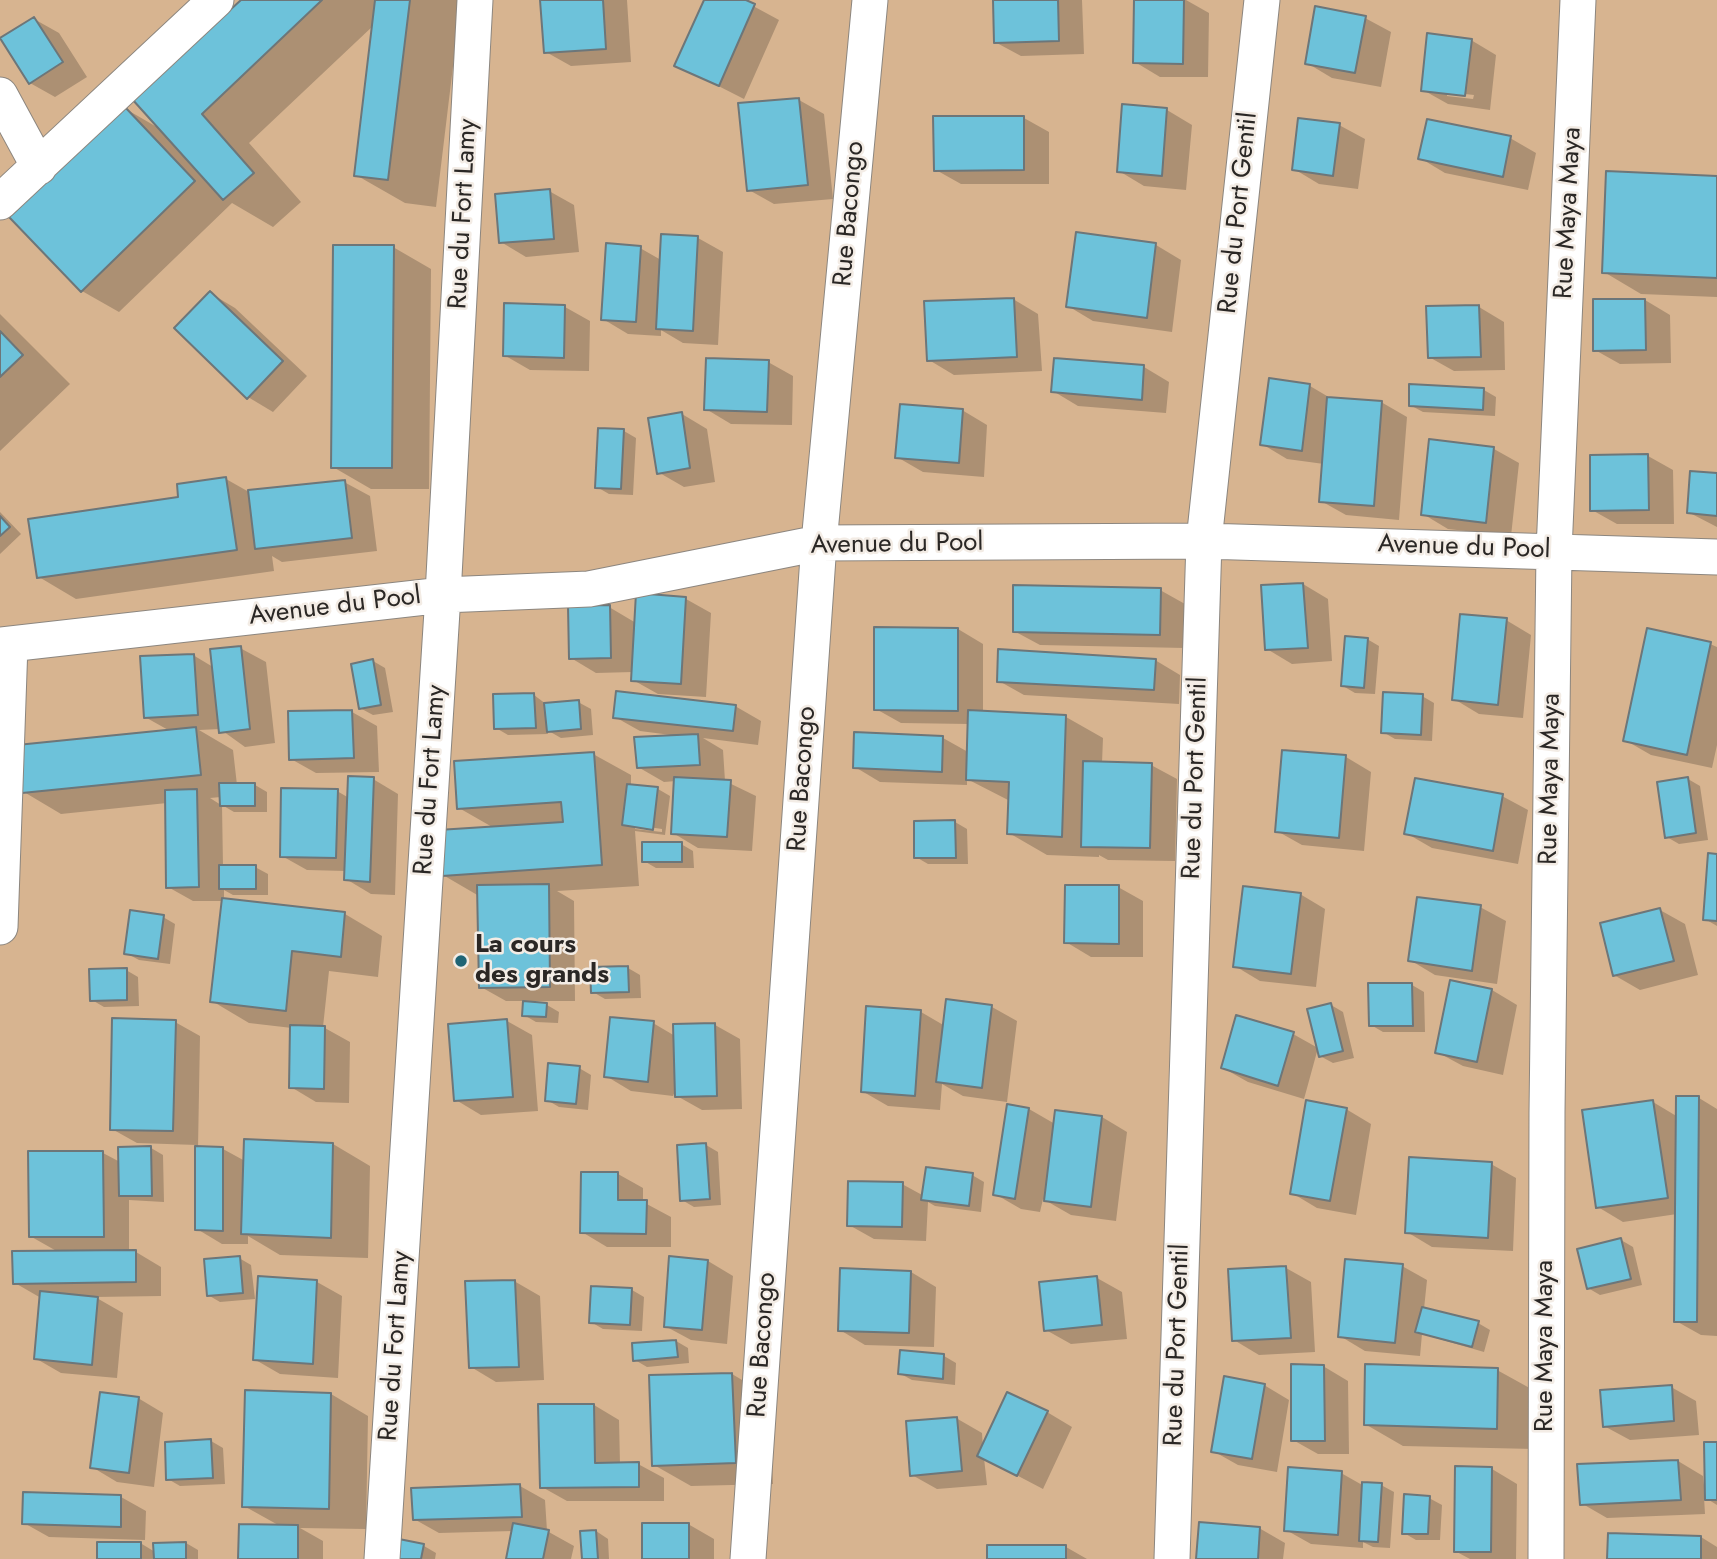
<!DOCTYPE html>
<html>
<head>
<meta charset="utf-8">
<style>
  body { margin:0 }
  canvas { display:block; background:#f3ece5 }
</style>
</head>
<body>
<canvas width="1717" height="1559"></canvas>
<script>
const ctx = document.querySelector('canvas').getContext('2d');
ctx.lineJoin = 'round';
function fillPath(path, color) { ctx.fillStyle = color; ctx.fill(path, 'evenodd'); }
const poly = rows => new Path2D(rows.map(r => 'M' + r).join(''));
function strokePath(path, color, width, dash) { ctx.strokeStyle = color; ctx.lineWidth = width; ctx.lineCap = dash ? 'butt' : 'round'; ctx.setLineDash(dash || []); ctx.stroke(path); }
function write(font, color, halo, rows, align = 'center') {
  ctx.font = font + ' Jost,sans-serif'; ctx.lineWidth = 5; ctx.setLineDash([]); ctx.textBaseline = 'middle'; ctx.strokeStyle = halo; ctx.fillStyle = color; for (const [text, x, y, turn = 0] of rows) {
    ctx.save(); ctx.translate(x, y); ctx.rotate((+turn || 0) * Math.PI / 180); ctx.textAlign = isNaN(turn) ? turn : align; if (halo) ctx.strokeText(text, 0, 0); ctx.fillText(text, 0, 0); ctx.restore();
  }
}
const green = poly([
  [0,0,1717,0,1717,1559,0,1559]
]);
const shadow = poly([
  [243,0,461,0,436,207,405,203,356,175,374,25,249,143,301,202,273,227,232,203,119,312,82,291,124,108,162,130],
  [542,0,627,0,631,62,571,66,546,52],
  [705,0,742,0,779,20,744,99,677,65],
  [994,0,1082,0,1084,54,1021,56,995,42],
  [1136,0,1186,0,1209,13,1208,77,1160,77,1135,62],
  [1365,18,1391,32,1381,87,1332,78,1307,63],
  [34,19,59,33,87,77,55,97,30,83],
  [1471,40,1496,55,1490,110,1448,104,1423,90],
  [1447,92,1474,95,1473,99,1447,96],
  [799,100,824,114,833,199,774,204,749,190],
  [1124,106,1167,110,1192,125,1186,190,1144,186,1119,171],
  [1024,118,1049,132,1049,184,961,184,936,170],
  [1339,125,1365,139,1358,189,1319,184,1294,169],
  [1510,138,1536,153,1528,190,1445,173,1420,158],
  [1717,178,1717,297,1641,294,1604,272],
  [549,191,574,205,579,252,526,257,501,242],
  [698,238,723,252,718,345,683,343,661,330,661,336,628,334,603,319,640,248,661,260],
  [1156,245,1181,260,1172,332,1093,321,1068,306],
  [393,247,431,269,429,489,371,489,333,467],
  [210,293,235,308,307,376,273,412,248,397],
  [1013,299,1038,314,1042,371,954,375,929,360],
  [1645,300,1670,315,1671,363,1620,364,1595,350],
  [565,307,590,321,589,371,530,370,504,355],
  [1479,307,1504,322,1505,370,1454,371,1429,357],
  [0,314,70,384,0,451],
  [768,362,793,376,792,425,731,424,706,409],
  [1144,367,1169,382,1166,413,1078,406,1053,391],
  [1310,386,1332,399,1381,402,1407,417,1399,520,1346,515,1321,501,1324,464,1287,459,1262,444],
  [1484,390,1496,397,1495,416,1423,412,1410,405],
  [962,410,987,425,984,477,923,472,897,457],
  [682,414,707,429,715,482,684,487,658,472],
  [624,431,636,438,633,495,609,494,597,487],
  [1430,441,1494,449,1519,463,1511,536,1448,529,1423,514],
  [1648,456,1673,470,1674,524,1617,524,1592,510],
  [1717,475,1717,527,1688,512],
  [226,479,249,492,344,482,370,496,377,551,282,562,272,556,274,571,76,599,39,577,180,499],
  [0,512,21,534,0,554],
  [1303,584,1328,599,1332,661,1292,664,1267,649],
  [1160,590,1185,604,1185,648,1040,645,1014,631],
  [686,599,711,613,706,697,658,694,633,680,633,672,596,673,571,658,609,607,636,623],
  [1506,620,1531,635,1523,718,1479,714,1454,699],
  [958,629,983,644,983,713,1066,717,1103,738,1102,763,1151,765,1177,779,1175,861,1108,860,1099,855,1099,857,1047,855,1009,833,1010,801,967,779,967,785,880,782,855,767,943,738,968,752,969,724,901,723,876,709],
  [1367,639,1379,646,1375,694,1355,693,1343,686],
  [1710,644,1717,647,1717,745,1712,768,1651,755,1625,740],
  [240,648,266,662,275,743,245,747,220,729,199,730,233,750,237,785,255,785,267,792,267,812,234,812,222,805,223,867,255,867,268,874,268,895,233,895,224,890,224,900,345,914,382,936,378,977,329,971,323,1027,350,1042,349,1103,316,1102,291,1087,292,1028,249,1023,212,1001,223,901,193,901,168,887,167,803,61,814,24,792,170,731,145,717,193,655,213,667],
  [221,797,221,805,210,798],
  [1155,660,1180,675,1179,704,1024,695,999,681],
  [373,661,385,668,393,712,373,715,360,708],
  [534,695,546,704,578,702,591,709,593,735,561,738,547,730,548,734,508,735,496,728],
  [1422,696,1434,703,1432,741,1395,739,1383,732],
  [735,706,761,721,758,745,703,738,723,750,725,781,756,796,752,851,698,848,673,833,676,781,664,782,638,767,671,735,640,731,615,717],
  [352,712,377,726,379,772,316,773,291,759],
  [593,754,631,775,631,786,658,789,670,796,665,835,635,831,639,886,557,891,574,901,575,1001,531,1001,531,1004,547,1005,559,1012,558,1023,536,1022,524,1015,525,1001,506,1001,481,987,479,896,443,875,494,828,459,808],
  [635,825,662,829,662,832,635,829],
  [1346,757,1371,772,1364,851,1302,845,1277,831],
  [373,779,398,794,395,895,371,894,346,879,346,871,307,870,282,856,337,791,349,798],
  [1688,779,1700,786,1708,840,1679,844,1667,837],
  [1502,796,1528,810,1518,864,1432,848,1406,833],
  [955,822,967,829,968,864,928,864,916,857],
  [681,844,693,851,694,868,656,868,644,861],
  [1717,855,1717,926,1705,919],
  [1118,887,1143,901,1143,957,1091,957,1066,942],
  [1300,894,1325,909,1316,987,1260,981,1235,966],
  [1480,907,1506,921,1497,984,1435,975,1410,960],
  [1660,910,1685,924,1698,975,1640,990,1614,975],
  [163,917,175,924,170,964,139,960,126,953],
  [628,968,640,975,641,998,605,999,593,992],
  [126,970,138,977,139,1006,104,1007,92,1000],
  [1412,985,1424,992,1425,1032,1383,1032,1371,1025],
  [1492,990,1517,1005,1503,1075,1463,1066,1437,1052],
  [948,1001,992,1007,1017,1021,1007,1102,963,1096,942,1084,940,1110,888,1106,862,1091,921,1012,945,1026],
  [1331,1005,1343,1012,1354,1058,1333,1063,1320,1056,1318,1048,1304,1099,1248,1082,1223,1068,1293,1034,1318,1048],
  [507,1021,532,1035,538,1111,481,1115,456,1100],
  [175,1022,200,1036,198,1148,223,1149,245,1161,333,1144,370,1166,368,1258,280,1255,248,1236,248,1244,222,1244,197,1229,197,1145,137,1143,112,1129],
  [653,1023,675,1036,715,1025,740,1039,742,1109,702,1110,677,1096,677,1086,673,1096,631,1091,606,1076],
  [579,1068,591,1075,588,1110,559,1107,547,1100],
  [1699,1098,1717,1109,1717,1336,1701,1335,1676,1321,1677,1214,1623,1222,1598,1207,1653,1102,1678,1117],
  [1029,1109,1055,1124,1102,1117,1127,1132,1116,1221,1071,1215,1043,1199,1040,1212,1021,1209,995,1194],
  [1346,1109,1371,1124,1356,1215,1317,1208,1292,1193],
  [706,1145,718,1152,721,1205,694,1207,682,1200],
  [151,1148,163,1155,164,1202,129,1200,129,1252,136,1252,161,1267,161,1296,95,1297,123,1313,117,1378,61,1373,35,1358,41,1298,15,1283,60,1253,30,1236,103,1153,120,1162],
  [1491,1164,1516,1178,1513,1251,1432,1247,1407,1232],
  [618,1174,643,1188,643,1202,671,1217,671,1247,607,1247,582,1232],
  [972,1175,984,1182,981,1212,935,1206,928,1202,926,1241,874,1239,849,1225,902,1184,924,1196],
  [1621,1240,1633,1247,1642,1285,1600,1295,1588,1288],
  [239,1258,251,1265,255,1299,220,1302,208,1295],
  [708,1261,733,1276,727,1344,691,1340,665,1326],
  [1402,1266,1427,1280,1424,1309,1478,1323,1490,1330,1484,1352,1422,1334,1420,1356,1365,1351,1340,1336],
  [1286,1268,1311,1282,1315,1352,1259,1355,1234,1340],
  [842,1270,911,1272,936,1287,934,1347,865,1345,840,1330],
  [259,1278,317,1282,342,1296,338,1378,280,1374,254,1359],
  [1097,1278,1122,1292,1127,1339,1071,1344,1046,1330],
  [514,1281,540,1296,544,1380,496,1382,471,1367],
  [632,1290,644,1297,642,1331,603,1329,591,1322],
  [676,1341,688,1348,689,1363,647,1367,635,1360],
  [944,1356,956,1363,955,1385,912,1380,899,1373],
  [1323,1366,1348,1381,1349,1454,1318,1454,1293,1440],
  [1497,1370,1535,1391,1534,1449,1403,1446,1365,1424],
  [732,1374,769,1396,773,1484,691,1486,654,1465],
  [1264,1385,1289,1400,1277,1472,1238,1465,1213,1451],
  [1671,1387,1696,1401,1699,1435,1630,1440,1604,1426],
  [331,1394,368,1416,366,1529,300,1528,323,1541,323,1559,240,1559,280,1526,244,1506],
  [138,1398,163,1413,154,1487,117,1482,92,1467],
  [594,1405,619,1420,620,1464,638,1464,664,1478,664,1501,567,1501,542,1487,540,1406],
  [1047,1412,1072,1427,1043,1489,984,1458,987,1485,937,1489,912,1475,956,1418,982,1433,983,1448],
  [211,1441,223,1448,225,1484,180,1486,168,1479],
  [1717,1443,1717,1505,1704,1497,1705,1514,1607,1518,1581,1503,1678,1461,1703,1476,1704,1485,1707,1485],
  [1492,1469,1517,1484,1516,1559,1470,1559,1455,1551],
  [1341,1473,1364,1486,1381,1485,1394,1492,1390,1548,1373,1547,1363,1542,1363,1548,1311,1544,1286,1530],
  [520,1486,545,1500,547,1531,574,1546,571,1559,508,1559,513,1531,439,1533,414,1519],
  [121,1497,146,1511,145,1540,49,1537,24,1523],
  [1429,1498,1442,1505,1440,1540,1416,1540,1404,1533],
  [688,1524,714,1539,714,1559,644,1559],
  [1259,1528,1285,1543,1283,1559,1198,1559],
  [596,1531,608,1539,609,1559,584,1559],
  [1701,1537,1717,1547,1717,1559,1609,1559],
  [137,1541,155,1552,186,1543,198,1550,198,1559,99,1559],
  [400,1541,424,1546,436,1553,435,1559,396,1559],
  [1066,1547,1087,1559,989,1559]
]);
const building = poly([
  [241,0,322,0,202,114,254,173,223,200,132,99,241,0],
  [375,0,410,0,388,180,354,176,375,0],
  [540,0,603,0,606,49,544,53,540,0],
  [704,0,746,0,755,4,719,86,674,66,704,0],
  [993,0,1058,0,1059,41,994,43,993,0],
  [1134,0,1184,0,1183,64,1133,63,1134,0],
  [1315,6,1366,16,1355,73,1305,64,1315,6],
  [34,17,63,62,29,84,0,38,34,17],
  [1427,33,1472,39,1465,96,1421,91,1427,33],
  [799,98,808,185,747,191,738,103,799,98],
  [1122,104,1167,108,1162,176,1117,172,1122,104],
  [124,106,195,181,81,292,9,217,124,106],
  [933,116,1024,116,1024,170,934,171,933,116],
  [1298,118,1340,123,1333,176,1292,170,1298,118],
  [1427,119,1511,136,1503,177,1418,159,1427,119],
  [1606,171,1717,176,1717,278,1602,273,1606,171],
  [550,189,554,239,499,243,495,194,550,189],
  [1076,232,1156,243,1147,318,1066,307,1076,232],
  [661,234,698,236,693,331,656,329,661,234],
  [606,243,641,246,636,322,601,320,606,243],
  [333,245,394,245,392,468,331,468,333,245],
  [210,291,283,361,247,399,174,328,210,291],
  [1014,298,1017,357,927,361,924,301,1014,298],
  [1593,299,1645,299,1646,350,1593,351,1593,299],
  [504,303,565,305,564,358,503,356,504,303],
  [1479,305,1481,357,1428,358,1426,306,1479,305],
  [0,331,23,355,0,377,0,331],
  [706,358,769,360,767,412,704,410,706,358],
  [1054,358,1144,365,1142,400,1051,392,1054,358],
  [1269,378,1310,384,1302,451,1260,445,1269,378],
  [1409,384,1484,388,1483,410,1409,406,1409,384],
  [1327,397,1382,401,1374,506,1319,502,1327,397],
  [900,404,963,409,959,463,895,458,900,404],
  [682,412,690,468,657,474,648,418,682,412],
  [598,428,624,429,621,489,595,488,598,428],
  [1429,439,1494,447,1486,523,1421,515,1429,439],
  [1648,454,1649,510,1590,511,1590,455,1648,454],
  [1690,471,1717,473,1717,516,1687,513,1690,471],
  [226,477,237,550,37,578,28,519,178,497,177,484,226,477],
  [345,480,352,538,255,549,248,490,345,480],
  [0,516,10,527,0,536,0,516],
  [1303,583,1308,648,1265,650,1261,585,1303,583],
  [1013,585,1161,588,1160,635,1013,632,1013,585],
  [636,593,686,597,681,684,631,681,636,593],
  [610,605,611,658,569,659,568,606,610,605],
  [1460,614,1507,618,1498,705,1452,700,1460,614],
  [874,627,958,628,958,711,874,710,874,627],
  [1647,628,1711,642,1687,755,1623,741,1647,628],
  [1345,636,1368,638,1364,688,1341,686,1345,636],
  [241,646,250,729,219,733,210,649,241,646],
  [998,649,1156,659,1154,690,997,682,998,649],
  [194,654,198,715,144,718,140,656,194,654],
  [373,659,381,705,359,709,351,664,373,659],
  [616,691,736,705,733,731,613,718,616,691],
  [1383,692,1423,694,1421,735,1381,733,1383,692],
  [534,693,536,728,494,729,493,694,534,693],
  [579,700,581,729,547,732,544,703,579,700],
  [352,710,354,758,289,760,288,711,352,710],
  [968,710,1066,715,1062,837,1007,834,1009,782,966,780,968,710],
  [196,727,201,775,22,793,17,745,196,727],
  [854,732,943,736,942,772,853,768,854,732],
  [698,734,700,765,637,768,634,737,698,734],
  [1282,750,1346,755,1339,838,1275,832,1282,750],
  [594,752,602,865,442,876,438,830,563,822,561,802,457,809,454,761,594,752],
  [1083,761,1152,763,1150,848,1081,847,1083,761],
  [348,776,374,777,370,882,344,880,348,776],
  [674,777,731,780,727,837,671,834,674,777],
  [1688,777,1696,833,1665,838,1657,782,1688,777],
  [1415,778,1503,794,1493,851,1404,834,1415,778],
  [219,783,255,783,255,806,220,806,219,783],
  [627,784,658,787,653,830,622,825,627,784],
  [281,788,338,789,336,858,280,857,281,788],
  [197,789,199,887,166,888,165,790,197,789],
  [955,820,956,858,914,858,914,821,955,820],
  [642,842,682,842,682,862,642,862,642,842],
  [1708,853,1717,854,1717,921,1703,920,1708,853],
  [219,865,256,865,256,889,219,889,219,865],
  [549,884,550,987,479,988,477,885,549,884],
  [1065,885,1119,885,1119,944,1064,943,1065,885],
  [1243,886,1301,893,1291,974,1233,967,1243,886],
  [1417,897,1481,905,1472,971,1408,961,1417,897],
  [222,898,345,912,341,957,292,951,286,1011,210,1002,222,898],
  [1660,908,1674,961,1613,976,1600,923,1660,908],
  [130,910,164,915,158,959,124,954,130,910],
  [628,966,629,992,591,993,590,967,628,966],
  [127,968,127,1000,90,1001,89,969,127,968],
  [1450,980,1492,989,1477,1062,1435,1053,1450,980],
  [1368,983,1412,983,1413,1026,1369,1026,1368,983],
  [946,999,992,1005,982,1088,936,1082,946,999],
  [523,1001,547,1003,546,1017,522,1016,523,1001],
  [1331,1003,1343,1051,1319,1057,1307,1009,1331,1003],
  [866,1006,921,1010,915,1096,861,1092,866,1006],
  [1236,1015,1294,1032,1278,1086,1221,1068,1236,1015],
  [610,1017,654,1021,648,1082,604,1077,610,1017],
  [112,1018,176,1020,173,1131,110,1130,112,1018],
  [507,1019,513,1097,454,1101,448,1024,507,1019],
  [715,1023,717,1096,675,1097,673,1024,715,1023],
  [290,1025,325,1026,324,1089,289,1088,290,1025],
  [548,1063,580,1066,576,1104,545,1101,548,1063],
  [1676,1096,1699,1096,1697,1322,1674,1322,1676,1096],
  [1306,1100,1347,1108,1330,1201,1290,1194,1306,1100],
  [1653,1100,1668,1198,1596,1208,1582,1110,1653,1100],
  [1007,1104,1029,1108,1015,1199,993,1195,1007,1104],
  [1055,1110,1102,1116,1091,1207,1044,1201,1055,1110],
  [244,1139,333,1143,331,1238,241,1234,244,1139],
  [706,1143,710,1199,680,1201,677,1145,706,1143],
  [151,1146,152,1196,119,1196,118,1147,151,1146],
  [195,1146,223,1147,223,1231,195,1230,195,1146],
  [28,1151,103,1151,104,1237,29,1237,28,1151],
  [1409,1157,1492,1162,1488,1238,1405,1233,1409,1157],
  [926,1167,973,1173,969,1206,921,1200,926,1167],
  [581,1172,618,1172,618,1200,647,1200,646,1234,580,1233,581,1172],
  [848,1181,903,1182,902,1227,847,1226,848,1181],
  [1621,1238,1631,1279,1587,1289,1577,1249,1621,1238],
  [136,1250,136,1282,13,1284,12,1251,136,1250],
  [240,1256,243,1293,207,1296,204,1259,240,1256],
  [669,1256,708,1260,702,1330,664,1327,669,1256],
  [1345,1259,1403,1264,1395,1343,1338,1337,1345,1259],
  [1286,1266,1291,1338,1232,1341,1228,1269,1286,1266],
  [840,1268,911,1271,909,1333,838,1331,840,1268],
  [258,1276,317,1280,313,1364,253,1360,258,1276],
  [1097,1276,1102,1325,1044,1331,1039,1282,1097,1276],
  [515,1280,519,1367,469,1368,465,1281,515,1280],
  [591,1286,632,1288,630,1325,589,1323,591,1286],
  [40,1291,98,1297,92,1365,34,1359,40,1291],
  [1422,1307,1479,1321,1472,1347,1415,1332,1422,1307],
  [676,1340,678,1357,633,1361,632,1343,676,1340],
  [900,1350,944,1354,943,1379,898,1374,900,1350],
  [1291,1364,1324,1365,1325,1441,1291,1441,1291,1364],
  [1365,1364,1498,1368,1497,1429,1364,1425,1365,1364],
  [732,1373,736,1463,652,1466,649,1375,732,1373],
  [1224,1376,1265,1384,1252,1459,1211,1452,1224,1376],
  [1672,1385,1674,1421,1603,1427,1600,1390,1672,1385],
  [245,1390,331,1393,329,1509,242,1507,245,1390],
  [100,1392,139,1397,129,1473,90,1468,100,1392],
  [1007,1392,1048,1411,1017,1476,977,1456,1007,1392],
  [538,1404,594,1404,595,1463,639,1462,639,1487,540,1488,538,1404],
  [957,1417,962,1471,910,1476,906,1421,957,1417],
  [211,1439,213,1478,166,1480,165,1442,211,1439],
  [1704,1442,1717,1442,1717,1500,1705,1500,1704,1442],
  [1678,1460,1681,1500,1580,1505,1577,1464,1678,1460],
  [1455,1466,1492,1467,1491,1552,1454,1552,1455,1466],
  [1288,1467,1342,1471,1338,1535,1284,1531,1288,1467],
  [1362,1482,1382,1483,1378,1542,1359,1541,1362,1482],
  [520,1484,522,1517,413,1520,411,1488,520,1484],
  [23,1492,121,1495,121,1527,22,1524,23,1492],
  [1404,1494,1430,1496,1428,1534,1402,1534,1404,1494],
  [1199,1522,1260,1527,1258,1559,1196,1559,1199,1522],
  [513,1523,549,1530,543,1559,506,1559,513,1523],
  [642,1523,689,1523,689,1559,642,1559,642,1523],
  [239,1524,298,1525,298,1559,238,1559,239,1524],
  [596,1530,598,1559,582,1559,580,1531,596,1530],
  [1608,1533,1701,1536,1701,1559,1607,1559,1608,1533],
  [399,1539,424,1544,421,1559,395,1559,399,1539],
  [97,1542,141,1542,141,1559,97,1559,97,1542],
  [186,1542,186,1559,154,1559,153,1543,186,1542],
  [987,1545,1066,1545,1066,1559,987,1559,987,1545]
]);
const street = poly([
  [0,95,39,167],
  [0,202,216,0],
  [0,645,443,595,589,589,819,543,1204,541,1717,557],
  [0,927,10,644],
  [382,1559,443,595,475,0],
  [748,1559,819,543,870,0],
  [1172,1559,1204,541,1262,0],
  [1546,1559,1547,1112,1554,551,1578,0]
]);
const markers = [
  [461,961,7,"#1f6475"]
];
const streetNames = [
  ["Rue du Port Gentil",1239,213,-84],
  ["Rue Maya Maya",1569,213,-87],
  ["Rue du Fort Lamy",464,214,-87],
  ["Rue Bacongo",850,214,-85],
  ["Avenue du Pool",897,545,-1],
  ["Avenue du Pool",1464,548,2],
  ["Avenue du Pool",335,607,-7],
  ["Rue du Port Gentil",1196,778,-88],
  ["Rue Bacongo",803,779,-86],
  ["Rue Maya Maya",1551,779,-89],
  ["Rue du Fort Lamy",431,780,-86],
  ["Rue Bacongo",763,1345,-86],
  ["Rue du Port Gentil",1178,1345,-88],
  ["Rue du Fort Lamy",396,1346,-86],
  ["Rue Maya Maya",1546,1346,-90]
];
const poiNames = [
  ["La cours",475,946],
  ["des grands",475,976]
];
fillPath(green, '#d7b490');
fillPath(shadow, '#0003');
fillPath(building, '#6dc2da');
strokePath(building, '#6d7679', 2);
strokePath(street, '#8c867f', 37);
strokePath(street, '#fff', 35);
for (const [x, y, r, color] of markers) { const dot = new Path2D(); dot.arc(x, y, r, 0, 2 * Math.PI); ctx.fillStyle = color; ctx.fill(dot); strokePath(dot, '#f3ece5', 2.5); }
write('26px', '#2a2725', '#f3ece5', streetNames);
write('bold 26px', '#2a2725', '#f3ece5', poiNames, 'left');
</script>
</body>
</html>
